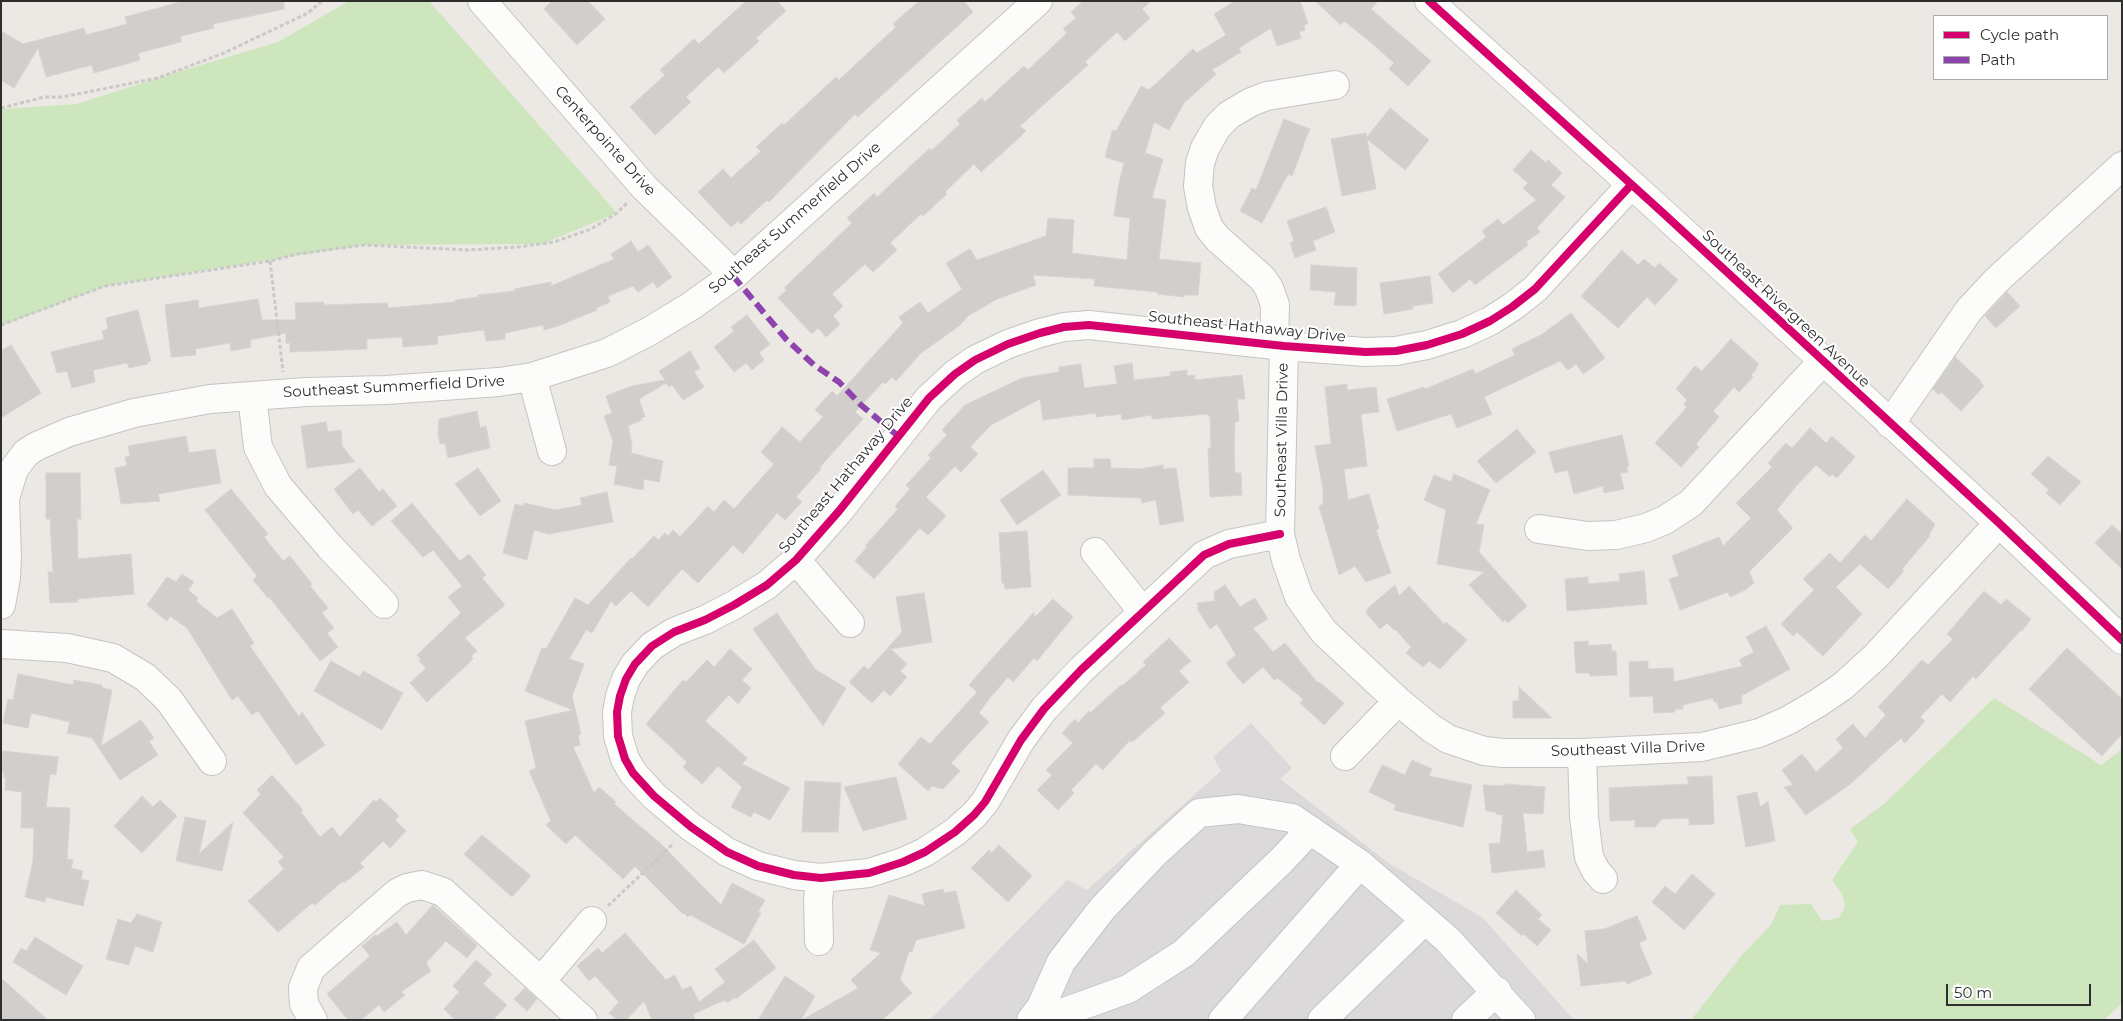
<!DOCTYPE html>
<html>
<head>
<meta charset="utf-8">
<style>
  body { margin:0 }
  #map { position:relative; width:2123px; height:1021px; overflow:hidden; background:#ece8e4; font-family:Montserrat,sans-serif }
  canvas { display:block }
  .frame { position:absolute; inset:0; border:2px solid #2e2e2e; pointer-events:none }
  .legend { position:absolute; left:1933px; top:15px; width:175px; height:65px; box-sizing:border-box; background:#fff; border:1px solid #ababab; margin:0; padding:6px 9px; list-style:none; font-size:15px; color:#2e2e2e }
  .legend li { display:flex; align-items:center; gap:10px; height:25px }
  .legend b { width:25px; border:1px solid #ababab }
  .scale { position:absolute; left:1946px; top:984px; width:145px; height:22px; box-sizing:border-box; border:2px solid #2e2e2e; border-top:0; padding-left:6px; font-size:15px; line-height:18px; white-space:nowrap; color:#2e2e2e; -webkit-text-stroke:4px #fff; paint-order:stroke }
</style>
</head>
<body>
<div id="map">
<canvas width="2123" height="1021"></canvas>
<div class="frame"></div>
<ul class="legend">
<li><b style="height:6px;background:#d6006c"></b>Cycle path</li>
<li><b style="height:6px;background:#8e44ad"></b>Path</li>
</ul>
<div class="scale">50 m</div>
</div>
<script>
const ctx = document.querySelector('canvas').getContext('2d');
ctx.lineJoin = 'round';
function fillPath(path, color) { ctx.fillStyle = color; ctx.fill(path, 'evenodd'); }
const poly = rows => new Path2D(rows.map(r => 'M' + r).join(''));
function strokePath(path, color, width, dash) { ctx.strokeStyle = color; ctx.lineWidth = width; ctx.lineCap = dash ? 'butt' : 'round'; ctx.setLineDash(dash || []); ctx.stroke(path); }
function write(font, color, halo, rows, align = 'center') {
  ctx.font = font + ' Montserrat,sans-serif'; ctx.lineWidth = 4; ctx.setLineDash([]); ctx.textBaseline = 'middle'; ctx.strokeStyle = halo; ctx.fillStyle = color; for (const [text, x, y, turn = 0] of rows) {
    ctx.save(); ctx.translate(x, y); ctx.rotate((+turn || 0) * Math.PI / 180); ctx.textAlign = isNaN(turn) ? turn : align; if (halo) ctx.strokeText(text, 0, 0); ctx.fillText(text, 0, 0); ctx.restore();
  }
}
const industrial = poly([
  [1251,723,1292,768,1280,779,1390,864,1482,917,1574,1020,930,1020,1067,880,1087,890,1221,771,1213,757]
]);
const green = poly([
  [349,1,429,1,617,213,542,244,364,245,105,286,1,326,1,109,77,104,158,78,278,42],
  [1994,698,2101,765,2122,749,2122,1003,2104,1020,1691,1020,1742,955,1771,925,1780,905,1811,904,1822,921,1839,918,1845,906,1842,894,1832,880,1858,842,1850,829,1885,803]
]);
const building = poly([
  [184,1,284,1,284,9,213,24,214,28,181,36,181,42,138,53,140,60,94,73,92,65,46,77,38,48,14,88,1,80,1,31,23,44,84,28,86,35,127,24,125,17,184,1],
  [552,1,588,1,605,19,577,45,544,9,552,1],
  [746,1,777,1,786,11,756,38,759,41,724,73,718,67,686,97,691,102,655,135,630,107,665,75,660,70,694,39,699,44,746,1],
  [919,1,964,1,973,12,858,117,855,114,769,202,767,200,741,224,738,221,731,227,698,192,723,169,731,178,761,151,756,147,782,123,784,125,836,77,839,80,896,27,893,24,919,1],
  [1083,1,1151,1,1142,9,1150,18,1125,41,1117,32,1085,62,1088,65,1020,126,1026,131,1007,149,981,172,974,164,945,192,947,194,923,216,921,214,890,243,897,250,873,272,865,264,832,294,843,306,833,316,840,324,826,337,818,328,812,334,778,298,787,290,784,288,852,223,847,218,874,193,877,197,930,148,931,151,960,124,957,120,982,98,985,102,1024,66,1028,70,1067,33,1063,29,1076,18,1071,12,1083,1],
  [1235,1,1300,1,1308,23,1304,25,1305,30,1299,32,1301,38,1277,46,1271,28,1239,48,1241,52,1212,70,1216,74,1184,103,1169,130,1154,122,1145,153,1163,159,1152,198,1166,200,1159,259,1201,263,1198,295,1185,295,1184,297,1157,294,1158,292,1094,286,1095,279,1033,275,1036,285,997,299,968,316,959,326,921,353,896,381,892,377,885,384,883,382,855,412,863,419,820,467,821,469,796,497,802,502,785,520,777,513,743,554,733,545,698,583,682,569,648,607,631,591,616,606,611,601,592,633,586,630,569,659,584,664,572,696,581,734,578,735,580,745,573,747,594,793,599,787,616,802,614,804,660,843,721,905,732,883,765,900,758,912,761,913,744,944,690,915,688,917,684,913,683,914,635,866,623,879,575,835,566,844,546,825,551,821,529,771,536,768,525,721,573,710,525,691,542,648,546,649,575,598,588,605,631,558,632,559,654,536,658,540,665,533,668,536,673,530,680,537,708,506,714,512,724,500,734,509,774,464,761,452,782,427,800,442,823,417,815,410,832,391,837,396,903,323,899,317,920,302,928,313,962,289,946,263,970,249,977,260,1046,236,1048,218,1074,220,1072,253,1127,260,1130,218,1114,216,1119,183,1124,163,1105,157,1112,132,1113,130,1116,131,1141,86,1149,90,1193,49,1197,53,1226,35,1214,14,1235,1],
  [1315,1,1378,1,1371,9,1431,61,1408,86,1389,69,1394,63,1374,45,1344,21,1341,25,1315,1],
  [1390,108,1429,140,1405,170,1367,139,1376,189,1342,196,1331,139,1366,133,1367,137,1390,108],
  [1284,119,1310,129,1303,145,1304,145,1292,176,1288,174,1262,223,1240,211,1252,188,1256,190,1284,119],
  [1531,150,1546,163,1548,160,1562,173,1551,185,1565,197,1537,228,1540,232,1526,242,1528,245,1475,285,1470,279,1453,293,1438,274,1486,237,1482,231,1498,219,1503,225,1536,200,1523,188,1528,183,1513,170,1531,150],
  [1326,207,1335,232,1313,241,1316,250,1295,258,1290,243,1294,241,1287,221,1326,207],
  [631,241,638,252,648,245,672,277,657,288,653,282,638,292,633,286,608,296,610,302,596,308,597,310,558,326,544,330,543,325,505,333,505,339,486,341,484,330,437,336,438,344,403,347,402,337,367,339,367,349,290,352,290,343,286,343,286,333,250,340,251,347,231,351,230,343,195,349,196,355,171,357,165,305,198,300,199,308,258,299,262,320,296,320,295,303,324,302,324,305,387,303,388,308,456,302,455,300,478,297,478,295,515,291,514,289,551,282,551,286,614,259,611,254,631,241],
  [1622,250,1638,265,1644,259,1655,268,1659,263,1678,280,1655,305,1647,297,1618,328,1581,296,1622,250],
  [1311,265,1357,268,1356,306,1334,305,1336,292,1310,290,1311,265],
  [1430,276,1433,303,1412,306,1413,309,1384,314,1380,283,1430,276],
  [2007,292,2020,306,1996,328,1985,316,2007,292],
  [138,310,151,361,147,362,148,364,129,368,127,363,93,370,95,382,72,388,67,371,57,373,51,352,104,339,102,331,108,329,106,318,138,310],
  [1571,313,1605,358,1583,374,1576,364,1568,370,1560,361,1484,397,1492,414,1475,421,1457,428,1451,414,1397,431,1387,399,1424,387,1425,389,1473,369,1475,374,1515,355,1512,349,1541,335,1571,313],
  [747,315,770,344,759,353,764,360,752,370,746,363,734,372,714,347,734,331,731,327,747,315],
  [1731,339,1759,364,1756,367,1757,368,1751,375,1753,377,1739,392,1734,387,1713,411,1719,417,1696,444,1699,447,1681,467,1655,443,1687,407,1684,404,1687,400,1676,389,1695,366,1702,371,1731,339],
  [11,345,41,393,1,418,1,351,11,345],
  [690,351,700,368,694,372,704,387,683,400,672,385,669,387,666,383,639,399,645,417,641,418,642,420,628,426,632,445,631,453,663,461,659,482,644,479,643,490,614,484,617,466,609,465,613,441,604,416,612,413,606,396,632,386,665,380,659,371,690,351],
  [1955,357,1981,381,1980,382,1984,386,1961,411,1941,392,1939,395,1933,389,1955,357],
  [1132,363,1134,380,1171,376,1170,372,1187,370,1187,376,1195,375,1195,380,1242,375,1245,399,1237,399,1239,421,1235,422,1234,448,1235,473,1241,473,1242,495,1210,497,1208,448,1211,448,1210,416,1208,416,1207,414,1152,419,1152,415,1122,420,1121,414,1096,417,1096,413,1043,420,1040,399,991,425,970,447,978,454,961,472,955,466,926,497,946,516,928,535,920,528,874,579,855,561,867,547,866,545,898,509,895,506,910,489,906,485,931,458,928,455,947,435,942,430,965,405,1022,378,1059,372,1059,367,1081,364,1084,388,1117,384,1114,366,1132,363],
  [1347,384,1347,390,1376,387,1379,412,1361,414,1367,466,1344,469,1348,500,1369,494,1379,529,1376,530,1391,573,1366,582,1355,566,1339,575,1319,506,1323,504,1323,489,1315,446,1331,444,1325,387,1347,384],
  [477,411,480,428,486,426,490,448,448,458,445,443,440,444,438,433,439,419,477,411],
  [326,422,328,432,341,430,342,446,355,462,307,468,301,426,326,422],
  [1810,428,1826,443,1832,436,1855,457,1837,478,1832,474,1830,477,1816,465,1797,485,1777,510,1793,528,1749,572,1754,583,1745,590,1730,597,1728,592,1680,610,1669,579,1679,576,1672,556,1719,537,1723,546,1751,518,1736,503,1772,467,1768,463,1786,443,1792,448,1810,428],
  [1517,429,1536,452,1496,483,1477,461,1517,429],
  [1622,435,1629,466,1626,467,1628,472,1620,473,1624,489,1604,493,1603,486,1574,494,1568,470,1555,473,1549,452,1622,435],
  [186,436,189,453,215,449,221,483,158,494,160,501,121,504,115,468,127,466,125,457,130,456,128,446,186,436],
  [2048,456,2081,482,2060,505,2046,493,2049,490,2031,474,2048,456],
  [1094,459,1110,459,1111,468,1140,469,1163,465,1163,469,1176,468,1184,521,1160,525,1156,500,1142,503,1141,498,1068,495,1068,468,1094,468,1094,459],
  [360,468,379,492,383,489,397,506,372,526,358,510,353,514,334,489,360,468],
  [478,468,501,501,480,516,455,484,478,468],
  [1043,470,1061,495,1017,525,1000,500,1043,470],
  [46,473,80,473,81,519,77,519,78,559,131,554,134,594,78,599,78,602,50,603,48,572,53,572,50,519,46,519,46,473],
  [1454,474,1490,490,1476,524,1484,525,1479,552,1527,606,1508,623,1505,620,1503,622,1469,585,1484,572,1437,564,1446,510,1424,500,1434,475,1451,482,1454,474],
  [231,489,268,534,264,537,283,561,290,556,312,584,310,586,328,608,322,613,334,628,327,633,338,647,320,661,269,597,268,598,253,580,257,576,205,510,231,489],
  [607,492,613,522,549,534,534,530,527,560,503,553,515,504,523,506,524,503,555,510,582,505,580,498,607,492],
  [1907,499,1935,524,1929,535,1930,536,1902,569,1904,571,1888,589,1860,564,1836,587,1862,614,1823,656,1797,632,1793,636,1781,624,1814,590,1803,579,1830,553,1840,563,1865,535,1871,541,1907,499],
  [412,503,460,561,469,554,486,575,482,578,505,605,465,638,477,651,471,656,473,659,427,702,410,683,426,668,419,661,421,660,417,655,461,613,448,597,462,586,433,550,423,557,391,521,412,503],
  [2112,525,2122,534,2122,569,2095,543,2112,525],
  [1027,531,1031,587,1005,589,1004,583,1002,583,999,533,1027,531],
  [1644,571,1647,604,1567,611,1565,579,1588,577,1588,584,1620,581,1619,574,1644,571],
  [182,574,194,582,188,590,198,598,196,601,217,618,232,609,254,643,250,646,299,717,302,712,325,745,296,765,258,711,252,715,238,696,232,700,187,628,170,616,167,621,147,605,167,577,176,582,182,574],
  [1225,585,1240,607,1255,598,1268,619,1253,628,1273,652,1285,643,1318,683,1319,682,1344,703,1324,725,1300,703,1303,699,1278,678,1274,680,1263,667,1243,684,1226,663,1236,655,1217,624,1210,629,1197,608,1199,607,1197,603,1215,601,1214,592,1225,585],
  [1395,585,1399,596,1409,586,1444,624,1446,622,1467,640,1440,669,1429,661,1423,667,1406,653,1411,647,1396,630,1394,630,1387,623,1380,629,1366,613,1368,608,1395,585],
  [1984,591,2001,605,2006,599,2031,619,2022,631,2021,630,1976,679,1973,676,1950,702,1942,694,1920,717,1925,721,1905,743,1901,738,1849,785,1806,815,1784,787,1793,785,1782,770,1802,754,1816,772,1843,748,1836,739,1853,724,1865,738,1886,715,1878,707,1922,660,1928,665,1953,639,1947,634,1984,591],
  [924,593,932,642,891,649,907,664,900,671,907,677,890,696,884,690,872,703,849,682,864,666,868,670,902,632,896,597,924,593],
  [1053,599,1073,617,1037,661,1034,658,1013,682,1008,677,989,699,979,713,989,722,951,763,960,771,943,789,932,786,928,791,898,764,921,737,930,744,977,692,969,685,980,672,1034,612,1034,618,1053,599],
  [777,613,815,669,846,688,823,726,753,629,777,613],
  [1766,626,1790,669,1741,696,1742,703,1719,709,1717,702,1714,702,1713,698,1683,705,1683,709,1675,709,1675,712,1654,713,1653,696,1630,697,1629,662,1648,661,1648,669,1673,668,1674,682,1743,666,1739,660,1754,652,1746,637,1766,626],
  [1169,638,1191,661,1179,671,1189,682,1160,708,1165,713,1135,740,1131,742,1130,740,1103,770,1096,764,1071,790,1074,793,1058,810,1037,790,1052,775,1046,770,1073,743,1062,733,1075,719,1078,723,1089,711,1090,713,1121,685,1122,686,1146,665,1143,662,1169,638],
  [1588,641,1588,646,1611,644,1612,651,1616,651,1617,675,1590,676,1589,673,1576,673,1574,642,1588,641],
  [2067,648,2122,699,2122,734,2102,756,2029,689,2067,648],
  [730,649,752,669,742,680,751,688,738,704,729,695,705,721,747,758,742,764,790,788,770,820,754,812,751,817,731,807,742,787,718,766,702,784,683,767,687,762,646,724,683,680,686,682,707,660,714,667,730,649],
  [331,661,360,677,363,671,403,693,382,730,314,691,331,661],
  [18,674,73,685,74,680,102,685,102,688,112,690,101,746,141,720,154,738,149,741,158,755,120,780,92,738,67,733,70,722,31,713,28,728,3,723,8,699,13,700,18,674],
  [1519,687,1552,718,1513,718,1513,701,1519,701,1519,687],
  [3,751,58,757,56,775,50,774,46,807,70,808,67,859,73,860,71,868,83,871,81,879,89,881,83,906,46,897,45,902,25,897,33,862,34,828,21,828,22,792,5,790,6,778,4,778,4,773,1,772,3,751],
  [1412,760,1432,769,1429,776,1472,785,1463,827,1394,810,1396,805,1369,792,1382,765,1405,775,1412,760],
  [272,775,303,810,301,812,320,837,332,827,340,837,374,800,376,802,380,798,399,816,395,820,406,831,390,848,383,841,360,863,364,867,344,883,343,881,315,905,312,903,278,932,248,901,284,869,278,862,284,857,243,813,261,794,257,790,272,775],
  [1712,776,1714,824,1689,825,1689,818,1662,819,1655,827,1635,827,1635,820,1610,821,1609,788,1689,784,1687,777,1712,776],
  [896,777,907,819,863,831,844,787,896,777],
  [805,781,841,783,838,832,802,832,805,781],
  [1505,784,1545,787,1543,814,1523,813,1527,852,1543,850,1545,867,1492,873,1489,844,1500,843,1503,815,1496,814,1496,812,1486,811,1483,785,1505,786,1505,784],
  [1757,792,1760,807,1768,801,1775,841,1746,847,1737,796,1757,792],
  [142,796,153,807,160,800,177,816,142,853,114,826,142,796],
  [185,817,206,821,199,854,233,822,222,871,176,861,185,817],
  [482,835,531,876,512,897,464,854,482,835],
  [999,845,1032,876,1008,902,971,868,989,850,992,853,999,845],
  [1692,874,1715,894,1684,930,1652,902,1665,886,1675,894,1692,874],
  [943,889,944,893,956,891,965,928,916,940,912,952,909,951,900,980,912,993,882,1020,802,1020,858,988,851,980,881,953,870,950,889,895,925,906,922,894,943,889],
  [1516,890,1542,915,1538,919,1551,930,1537,946,1524,934,1522,936,1496,913,1516,890],
  [433,905,477,945,467,958,446,941,426,963,431,971,401,992,405,995,384,1012,379,1005,361,1020,348,1020,327,994,370,956,362,946,375,935,377,936,397,922,406,935,433,905],
  [137,914,162,922,153,952,135,946,129,965,106,959,118,919,131,923,137,914],
  [1637,916,1647,939,1639,943,1652,974,1627,984,1626,981,1581,986,1577,954,1588,964,1585,931,1604,929,1637,916],
  [625,933,666,980,675,975,682,990,691,986,699,1002,725,982,715,969,754,940,776,968,736,999,735,997,727,1003,725,1000,693,1014,695,1020,652,1020,644,1001,626,1020,617,1020,609,1013,619,1002,595,976,589,981,577,966,598,948,602,953,625,933],
  [35,937,83,966,66,995,13,962,21,948,26,951,35,937],
  [476,960,492,974,483,984,507,1005,493,1020,455,1020,444,1009,459,992,453,986,476,960],
  [785,976,815,996,801,1020,758,1020,785,976],
  [1,978,48,1020,1,1020,1,978],
  [525,988,537,999,527,1011,514,999,525,988]
]);
const path = poly([
  [1,108,45,97,62,97,158,78,224,53,308,13,322,1],
  [270,261,283,372],
  [1,325,105,286,270,261,297,254,364,245,468,250,518,247,554,242,591,229,617,213,627,203],
  [608,906,674,843]
]);
const minor = poly([
  [482,1,644,187,720,261,733,276],
  [1429,1,1663,213,1999,523,2122,640],
  [1274,345,1275,305,1269,288,1262,278,1218,239,1209,228,1202,208,1198,186,1200,163,1205,148,1217,127,1229,115,1251,102,1267,96,1335,85],
  [1284,346,1280,534,1286,560,1299,597,1324,632,1398,701,1431,728,1448,739,1484,751,1503,753,1582,753,1702,747,1759,733,1787,721,1818,703,1843,686,1876,656,1999,523],
  [532,377,552,451],
  [252,396,258,447,278,486,330,547,384,604],
  [1890,424,1969,310,1997,280,2122,166],
  [1539,529,1588,536,1616,535,1646,528,1665,520,1691,503,1823,361],
  [1280,534,1229,544,1204,555,1081,670,1044,709,1021,740,985,802,974,815,955,832,925,852,903,862,869,873,821,878,794,875,758,866,727,852,691,827,654,796,633,773,625,759,618,736,617,712,620,696,626,679,635,664,652,646,674,632,705,620,734,605,767,585,796,560,839,511,929,398,955,374,975,360,1008,344,1040,333,1064,327,1089,325,1284,346,1365,352,1396,351,1427,345,1462,334,1490,321,1512,307,1535,289,1631,185],
  [1095,552,1143,612],
  [796,560,850,623],
  [1,605,6,578,7,557,5,498,14,469,26,453,37,446,69,432,134,413,210,399,306,392,386,390,499,382,532,377,607,353,648,332,691,306,733,276,1038,1],
  [1,644,67,648,113,658,145,677,169,700,212,761],
  [1582,753,1584,817,1589,857,1596,871,1603,879],
  [1345,756,1398,701],
  [819,941,818,899,821,878],
  [541,981,592,921],
  [313,1020,304,1004,303,988,311,968,397,893,407,888,422,885,443,892,583,1020],
  [1031,1020,1041,1007,1061,962,1102,909,1155,853,1199,813,1238,809,1292,818,1360,864,1447,939,1521,1020],
  [1042,1020,1128,989,1184,953,1281,861,1310,830],
  [1223,1020,1360,864],
  [1322,1020,1425,920],
  [1466,1020,1497,991]
]);
const quiet = poly([
  [733,276,786,339,814,365,839,382,861,405,898,436]
]);
const cycleway = poly([
  [1429,1,1663,213,1999,523,2122,640],
  [1280,534,1229,544,1204,555,1081,670,1044,709,1021,740,985,802,974,815,955,832,925,852,903,862,869,873,821,878,794,875,758,866,727,852,691,827,654,796,633,773,625,759,618,736,617,712,620,696,626,679,635,664,652,646,674,632,705,620,734,605,767,585,796,560,839,511,929,398,955,374,975,360,1008,344,1040,333,1064,327,1089,325,1284,346,1365,352,1396,351,1427,345,1462,334,1490,321,1512,307,1535,289,1631,185]
]);
const streetNames = [
  ["Centerpointe Drive",605,141,48],
  ["Southeast Summerfield Drive",795,218,-41],
  ["Southeast Rivergreen Avenue",1786,309,43],
  ["Southeast Hathaway Drive",1247,327,6],
  ["Southeast Summerfield Drive",394,387,-3],
  ["Southeast Villa Drive",1282,440,-89],
  ["Southeast Hathaway Drive",846,475,-50],
  ["Southeast Villa Drive",1628,749,-2]
];
fillPath(industrial, '#dcd9db');
fillPath(green, '#cee6be');
fillPath(building, '#d1cecb');
strokePath(building, '#d7d4d0', 1);
strokePath(minor, '#c5c4c5', 30);
strokePath(path, '#c9c9c8', 3, [4, 2.5]);
strokePath(minor, '#fcfcfb', 28);
strokePath(quiet, '#8e44ad', 6, [12, 6]);
strokePath(cycleway, '#d6006c', 8);
write('15px', '#2e2e2e', '#fff', streetNames);
</script>
</body>
</html>
